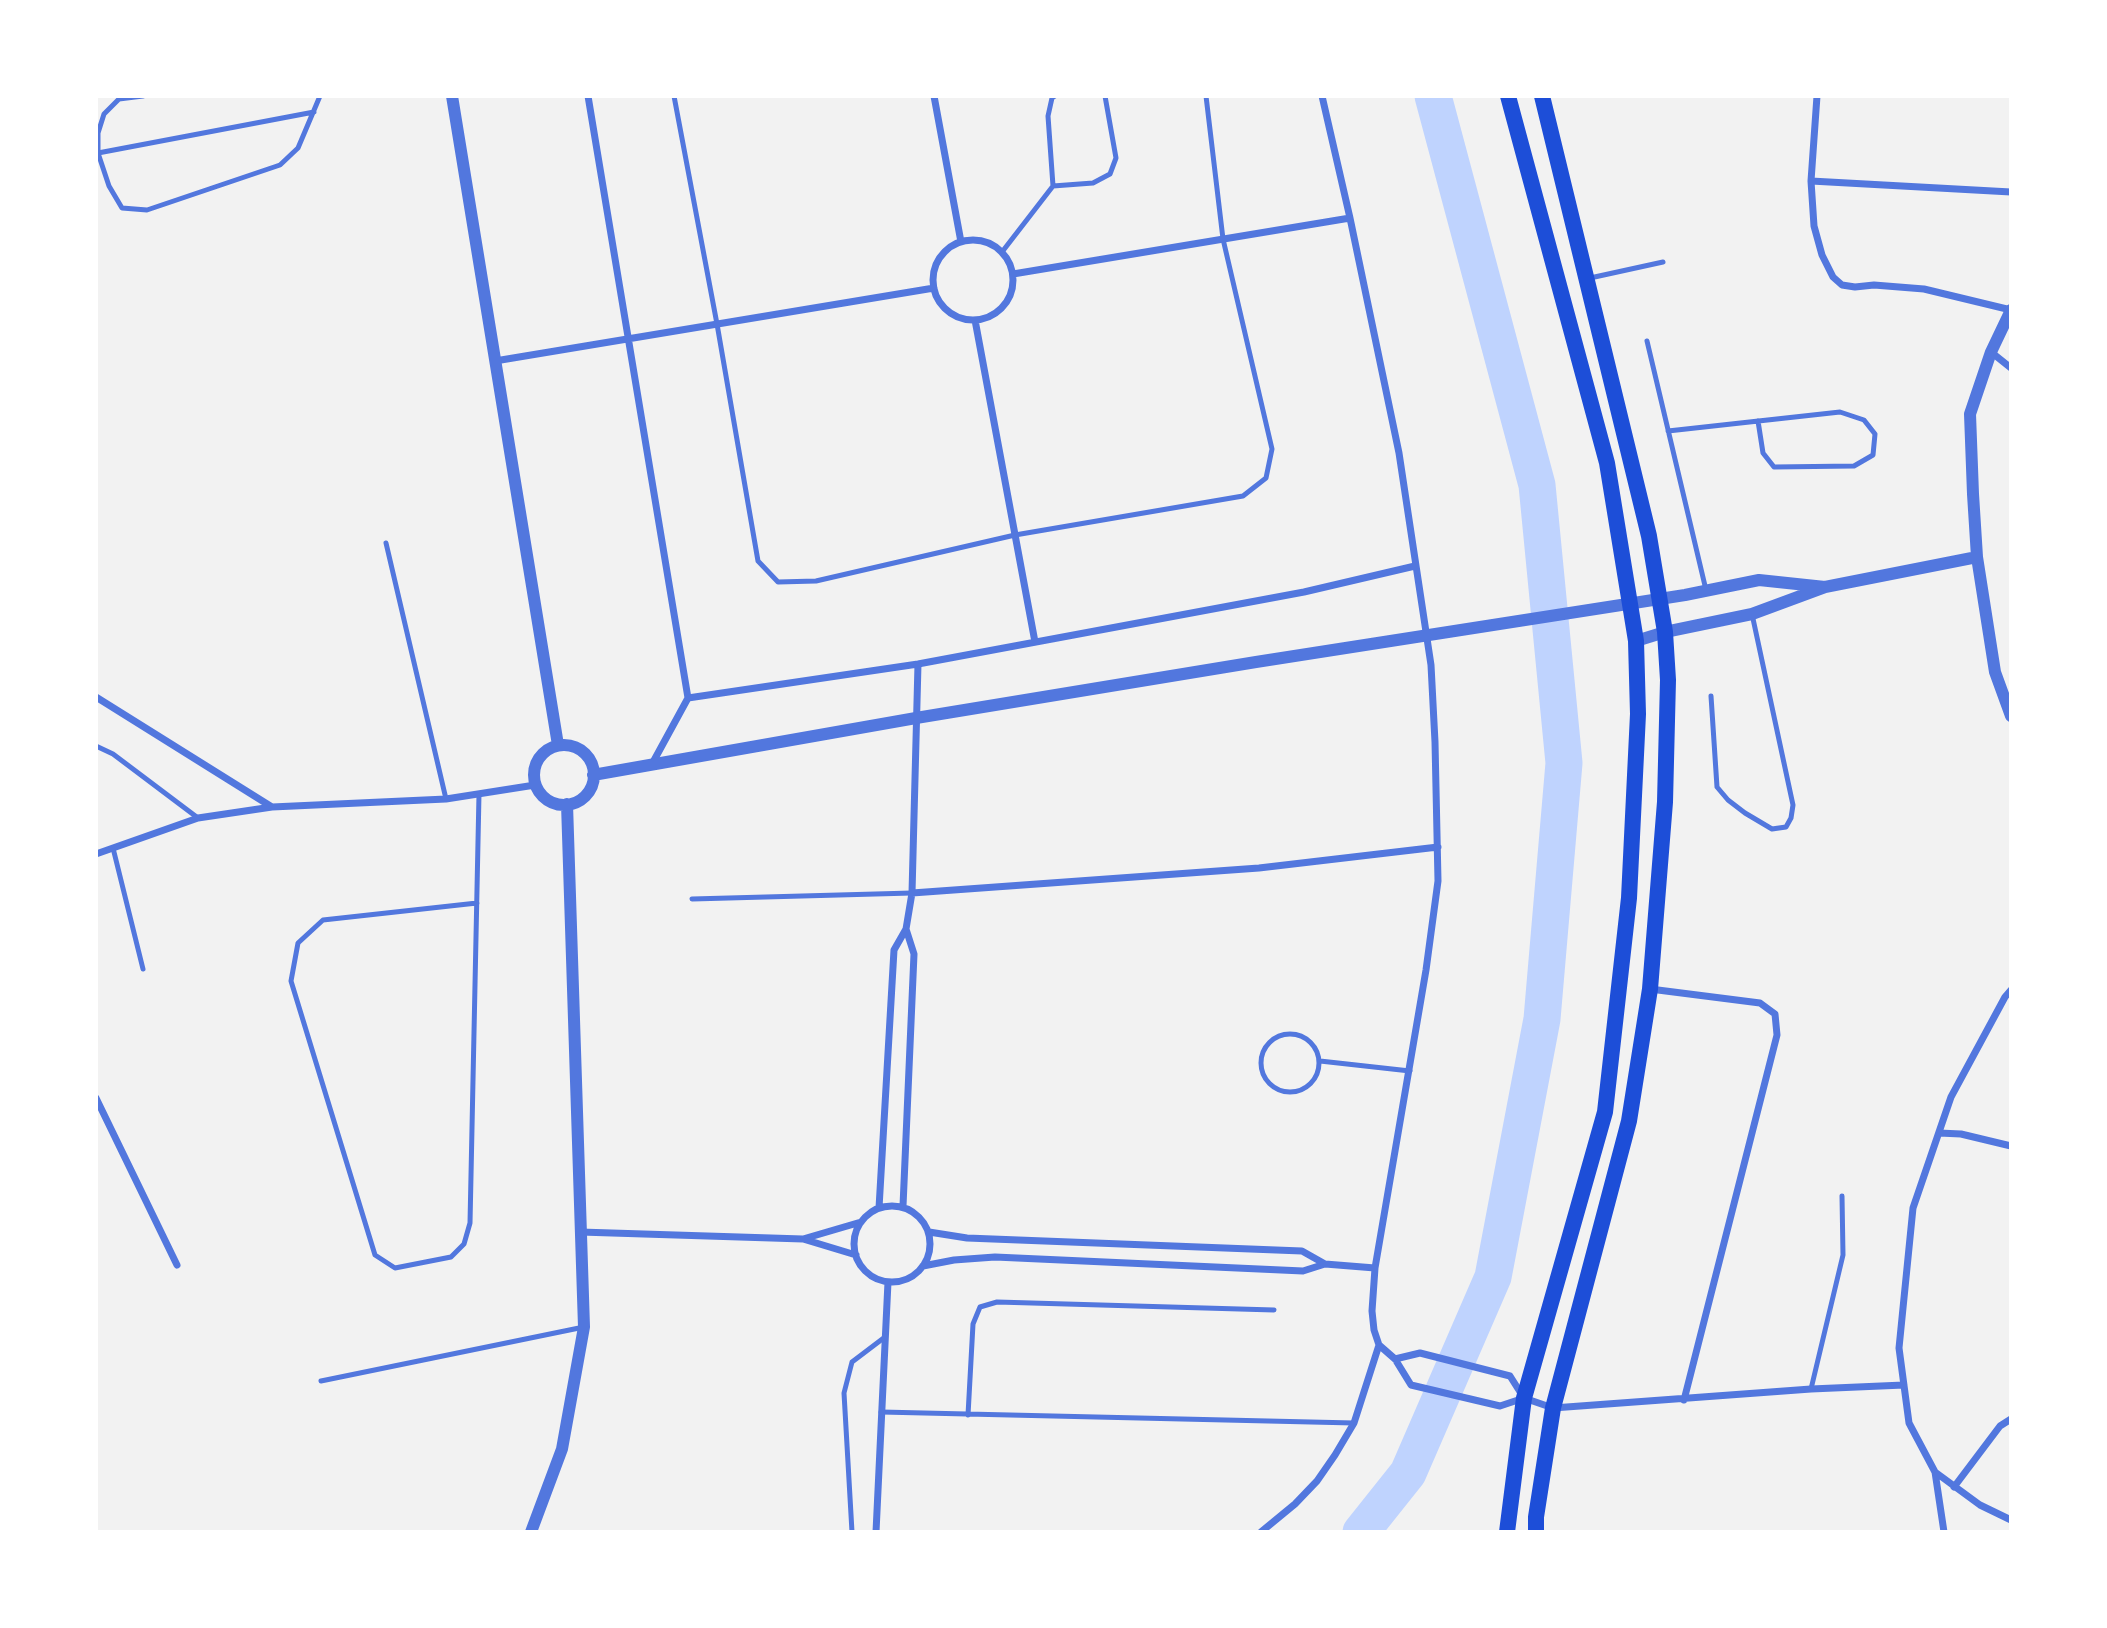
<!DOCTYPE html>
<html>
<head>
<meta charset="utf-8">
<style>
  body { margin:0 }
  #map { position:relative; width:2107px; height:1628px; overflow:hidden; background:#f2f2f2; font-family:Figtree,sans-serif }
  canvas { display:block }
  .frame { position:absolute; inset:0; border:98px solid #fff; pointer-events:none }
</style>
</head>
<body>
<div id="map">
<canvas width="2107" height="1628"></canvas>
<div class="frame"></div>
</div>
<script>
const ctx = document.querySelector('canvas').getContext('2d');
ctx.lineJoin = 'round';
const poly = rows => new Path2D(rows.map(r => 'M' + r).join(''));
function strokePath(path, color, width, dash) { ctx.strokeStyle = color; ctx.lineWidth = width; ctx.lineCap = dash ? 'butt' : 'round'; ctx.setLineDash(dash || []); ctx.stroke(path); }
const river = poly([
  [1361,1532,1408,1473,1493,1277,1542,1019,1564,763,1537,485,1433,96]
]);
const service = poly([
  [143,96,119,99,104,114,98,133,98,153,109,186,122,208,147,210,280,165,298,148,320,96],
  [674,96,717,324,758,561,778,582,816,581,1015,535,1243,496,1266,478,1272,449,1223,239,1206,96],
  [98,153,314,112],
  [1053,186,1093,183,1110,174,1116,158,1105,96],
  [1002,252,1053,186,1048,116,1052,98,1055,96],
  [1590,278,1663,262],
  [1647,341,1706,590],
  [1668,431,1840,412,1864,420,1875,434,1873,455,1854,466,1774,467,1763,453,1758,421],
  [386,543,446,799],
  [1711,696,1717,787,1728,800,1745,813,1772,829,1786,827,1791,818,1793,805,1752,614],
  [96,746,113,754,198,818],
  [113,848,143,969],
  [692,899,912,893],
  [477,903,323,920,298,943,291,981,375,1255,395,1268,451,1257,464,1244,470,1223,479,794],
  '1261 1063a29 29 0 1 1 58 0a29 29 0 1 1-58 0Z',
  [1320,1061,1410,1071],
  [321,1381,584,1327],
  [1811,1389,1843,1255,1842,1196],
  [881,1412,1354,1423],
  [968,1415,973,1324,980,1307,997,1302,1274,1310],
  [852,1532,844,1393,852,1362,885,1337]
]);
const minor = poly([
  [588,96,688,698],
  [934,96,961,242],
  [1322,96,1350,218,1399,453,1431,665,1435,742,1438,881,1426,970,1375,1268,1372,1311,1374,1330,1379,1345,1395,1359,1411,1385,1500,1406,1524,1398,1553,1408,1811,1389,1904,1385],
  [1817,96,1811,181,1814,226,1822,255,1833,277,1842,285,1855,287,1874,285,1924,289,2011,310],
  [1811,181,2011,192],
  '933 280a40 40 0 1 1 80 0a40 40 0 1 1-80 0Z',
  [1013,274,1350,218],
  [975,320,1035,642],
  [1991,352,2011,368],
  [495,361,934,288],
  [96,697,272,807,446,799,535,785],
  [652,764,688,698,918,664,1304,592,1415,566],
  [96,854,198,818,272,807],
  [912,893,1259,868,1438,847],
  [906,929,912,893,918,664],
  [1650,989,1760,1003,1775,1014,1777,1035,1684,1400],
  [2011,990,2005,997,1951,1097,1913,1208,1899,1348,1909,1423,1935,1472,1980,1505,2011,1520],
  [96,1098,177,1265],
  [1939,1133,1961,1134,2011,1146],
  '854 1244a38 38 0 1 1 76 0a38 38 0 1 1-76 0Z',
  [879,1208,894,950,906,929,914,954,903,1206],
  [580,1232,803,1239],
  [856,1255,803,1239,861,1222],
  [1325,1264,1375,1268],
  [923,1266,954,1260,995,1257,1303,1271,1325,1264,1302,1251,967,1238,929,1232],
  [1395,1359,1420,1353,1510,1376,1522,1395],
  [1935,1472,1944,1532],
  [1954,1487,2000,1426,2011,1419],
  [876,1532,888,1282],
  [1261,1532,1295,1504,1317,1481,1335,1455,1354,1423,1379,1345]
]);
const tertiary = poly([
  [452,96,558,745],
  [2011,310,1991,352,1970,414,1973,494,1977,557,1995,672,2011,716],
  [1636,641,1665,632,1752,614,1825,587,1977,557],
  '534 775a30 30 0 1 1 60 0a30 30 0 1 1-60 0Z',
  [593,775,916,718,1256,662,1685,595,1759,580,1825,587],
  [531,1532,562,1449,584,1327,567,804]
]);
const trunk = poly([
  [1507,1532,1524,1398,1605,1112,1629,898,1638,714,1636,641,1607,463,1508,96],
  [1536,1532,1536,1517,1553,1408,1629,1121,1650,989,1665,802,1668,680,1665,632,1649,536,1542,96]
]);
strokePath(river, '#bfd3fe', 37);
strokePath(service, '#5277de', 5);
strokePath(minor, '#5277de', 7);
strokePath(tertiary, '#5277de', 12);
strokePath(trunk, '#1d4ed8', 16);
</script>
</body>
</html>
